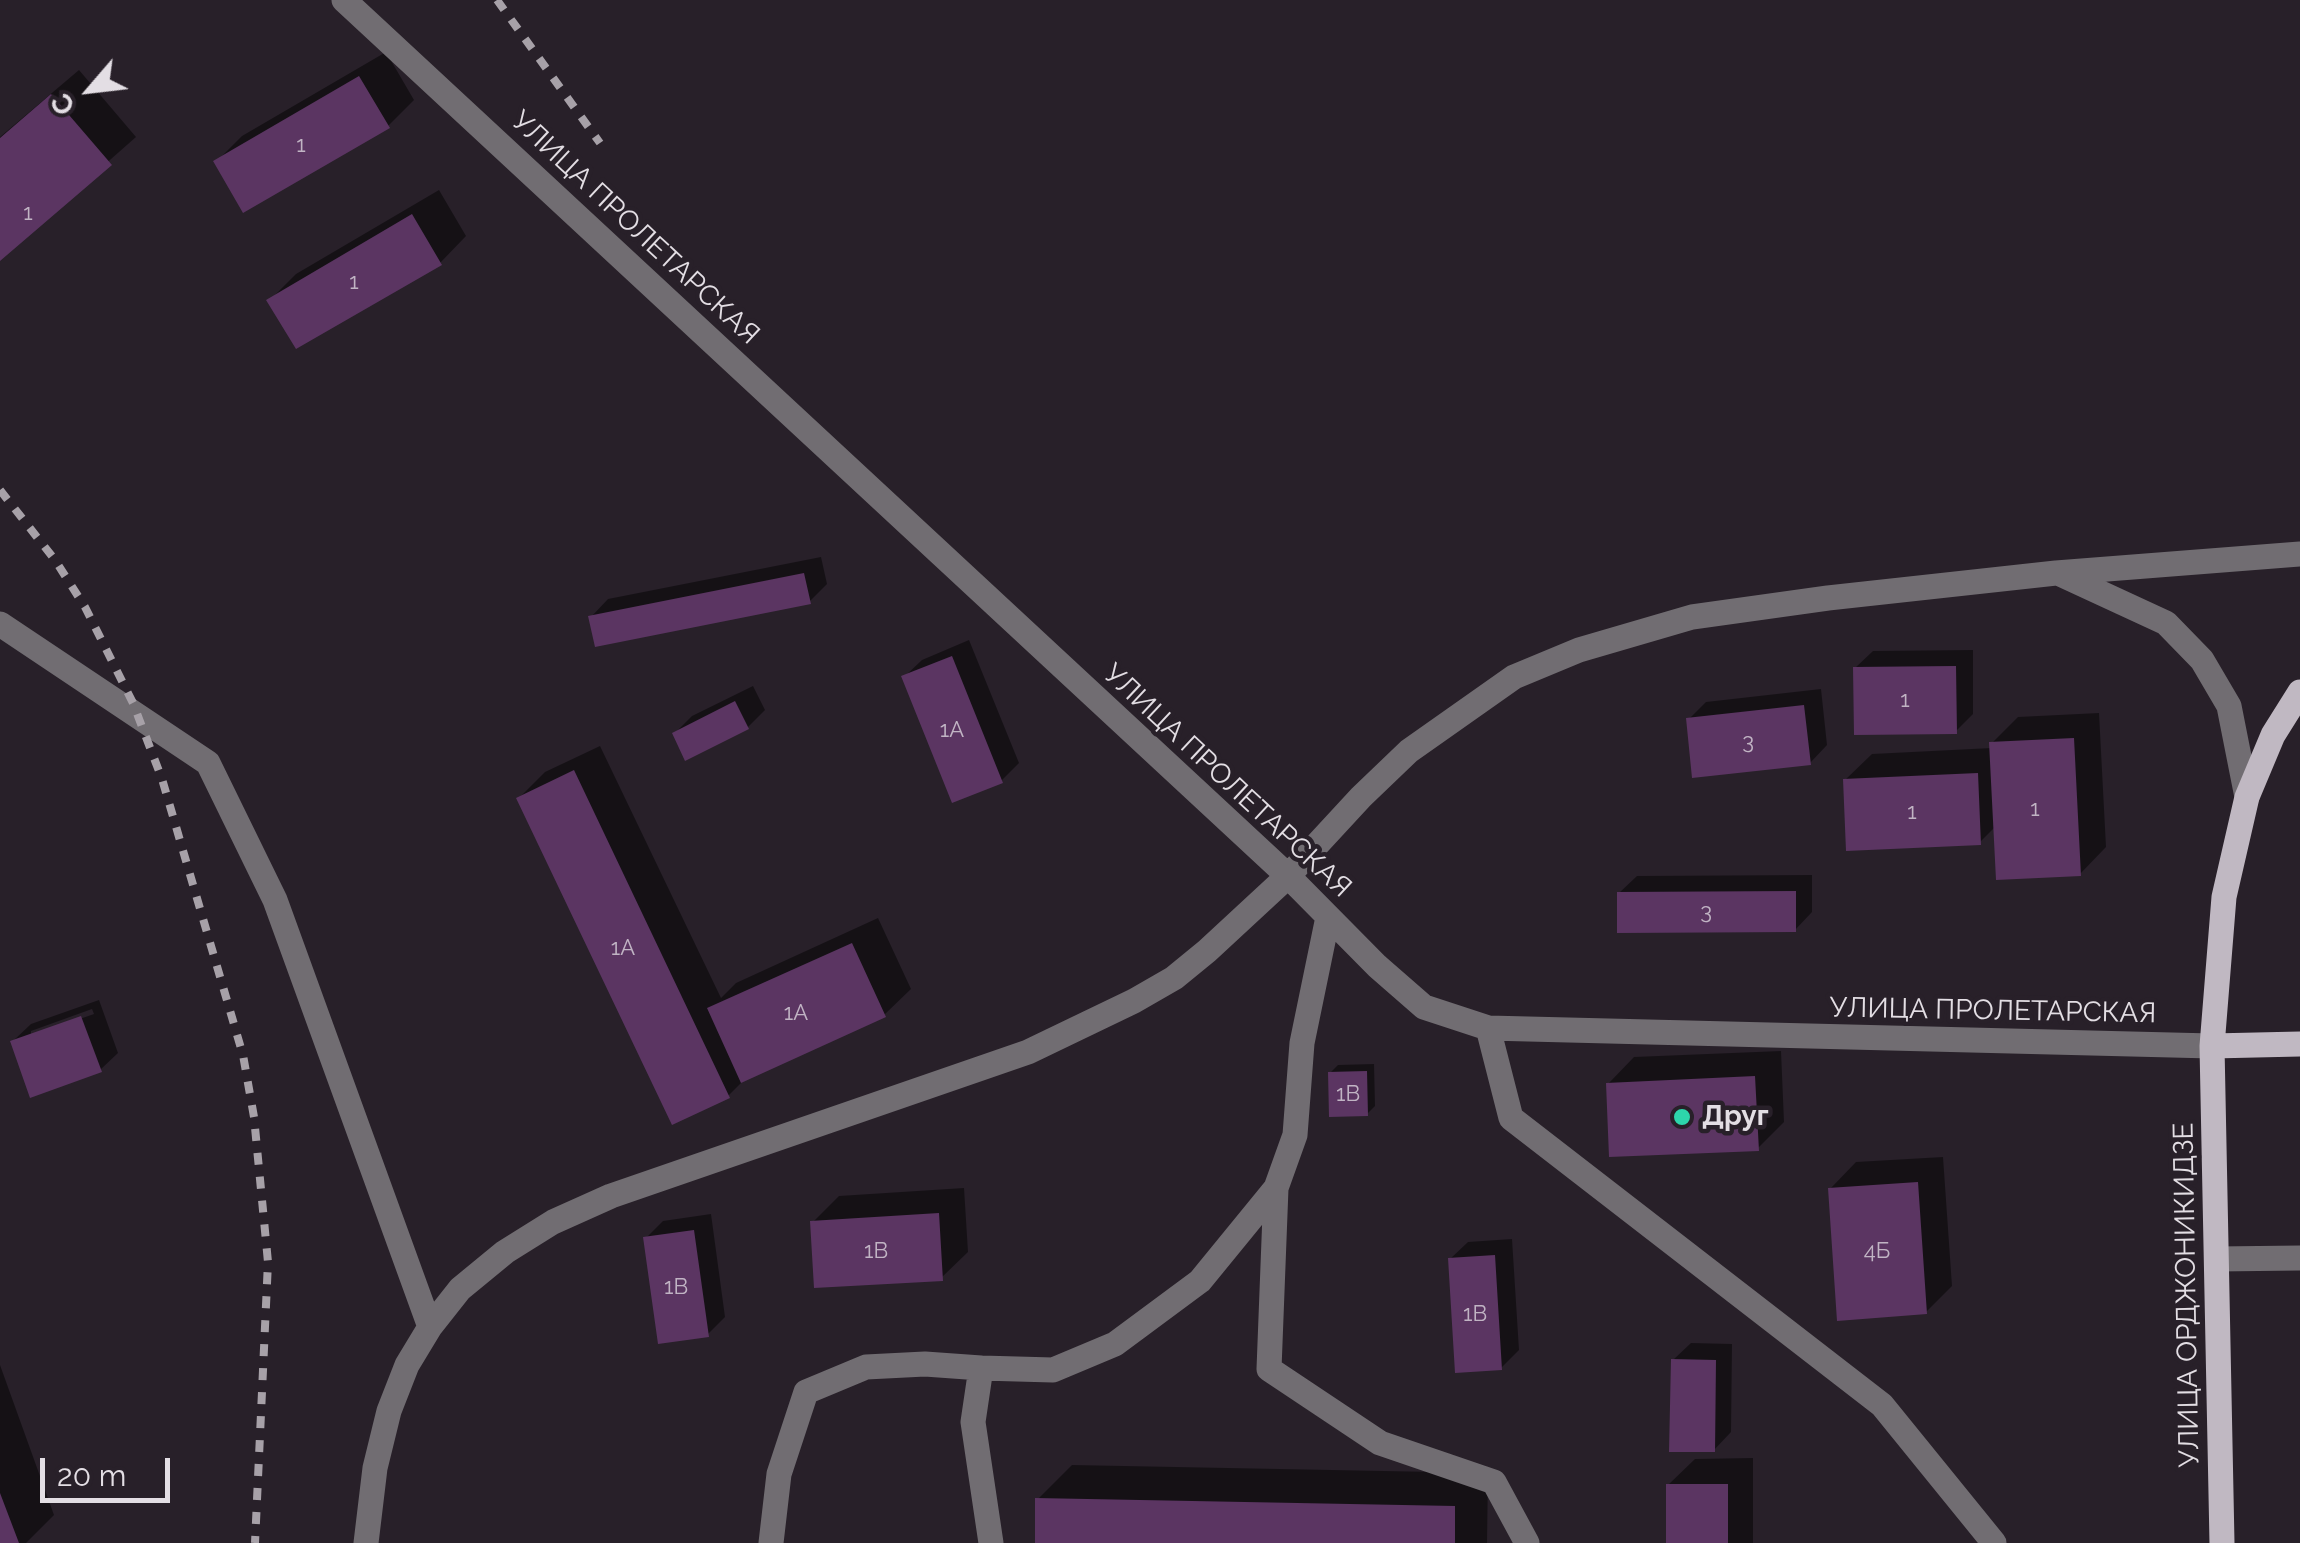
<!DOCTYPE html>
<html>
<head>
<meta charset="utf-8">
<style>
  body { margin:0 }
  #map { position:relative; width:2300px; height:1543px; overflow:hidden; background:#282029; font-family:Raleway,sans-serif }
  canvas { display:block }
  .north { position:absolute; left:40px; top:40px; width:100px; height:100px; -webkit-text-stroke:8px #282029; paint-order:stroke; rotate:242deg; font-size:28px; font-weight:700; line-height:40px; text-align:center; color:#e3dee4 }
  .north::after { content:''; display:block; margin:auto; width:35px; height:45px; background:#e3dee4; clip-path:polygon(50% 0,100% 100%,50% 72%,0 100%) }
  .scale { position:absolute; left:40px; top:1458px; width:130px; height:45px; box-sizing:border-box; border:5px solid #e3dee4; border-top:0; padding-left:12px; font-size:30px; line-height:35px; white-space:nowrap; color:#e3dee4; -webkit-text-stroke:8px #282029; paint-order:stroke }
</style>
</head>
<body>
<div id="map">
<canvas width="2300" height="1543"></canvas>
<div class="north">С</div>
<div class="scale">20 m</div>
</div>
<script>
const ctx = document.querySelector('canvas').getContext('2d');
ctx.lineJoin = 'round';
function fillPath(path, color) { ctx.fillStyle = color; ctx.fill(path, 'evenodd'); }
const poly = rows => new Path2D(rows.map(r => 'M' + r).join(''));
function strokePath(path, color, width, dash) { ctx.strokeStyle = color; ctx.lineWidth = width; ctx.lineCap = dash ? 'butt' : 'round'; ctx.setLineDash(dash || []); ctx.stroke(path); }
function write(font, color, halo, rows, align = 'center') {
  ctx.font = font + ' Raleway,sans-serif'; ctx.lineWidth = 9; ctx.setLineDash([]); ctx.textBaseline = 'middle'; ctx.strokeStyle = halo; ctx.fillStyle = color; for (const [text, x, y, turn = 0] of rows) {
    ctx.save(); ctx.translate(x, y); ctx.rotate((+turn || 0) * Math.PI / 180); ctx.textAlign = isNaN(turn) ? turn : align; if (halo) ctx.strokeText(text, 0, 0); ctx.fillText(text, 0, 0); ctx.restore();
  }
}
const shadow = poly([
  [386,52,414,100,388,126,216,162,242,136],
  [79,70,136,137,0,257,0,137],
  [439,190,466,236,440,263,270,300,296,274],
  [821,557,827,584,810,601,591,617,608,599],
  [969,640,1019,763,1001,781,904,677,922,660],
  [1973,650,1973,714,1956,731,1855,668,1873,651],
  [753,686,765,710,748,727,675,733,692,716],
  [1821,689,1827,745,1810,763,1689,719,1706,702],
  [2099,713,2106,847,2080,874,1996,826,1980,842,1845,780,1872,754,1992,748,1992,743,2018,717],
  [600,746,721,998,736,983,878,918,911,989,884,1015,746,1078,728,1096,519,798,545,772],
  [1812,875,1812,912,1795,930,1619,893,1637,876],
  [99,1000,118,1053,100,1070,13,1041,31,1024],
  [92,1009,94,1014,31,1036,31,1031],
  [1781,1051,1784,1122,1758,1148,1608,1084,1634,1057],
  [1374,1064,1375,1106,1367,1114,1330,1073,1338,1065],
  [1943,1157,1952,1286,1926,1312,1830,1189,1856,1162],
  [964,1188,968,1252,941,1278,813,1222,839,1196],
  [711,1214,725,1317,708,1334,646,1238,663,1221],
  [1512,1239,1519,1350,1501,1368,1450,1259,1468,1242],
  [1691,1343,1732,1344,1731,1432,1714,1450,1673,1360],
  [0,1365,54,1515,26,1543,0,1543],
  [1753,1458,1753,1543,1668,1543,1668,1485,1695,1459],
  [1072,1465,1488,1473,1487,1543,1037,1543,1038,1499]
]);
const building = poly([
  [359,76,390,128,243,213,213,161],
  [51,94,112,165,0,261,0,138],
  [412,214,442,265,296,349,266,300],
  [804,573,811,604,595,647,588,616],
  [952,656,1003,783,952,803,901,676],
  [1956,666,1957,734,1854,735,1853,667],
  [735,701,749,729,685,761,672,733],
  [1804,705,1811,765,1692,778,1686,718],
  [2074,738,2081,876,1996,880,1989,742],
  [574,770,730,1098,672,1125,516,798],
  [1978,773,1981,845,1846,851,1843,779],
  [1796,891,1796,932,1617,933,1617,892],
  [852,943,886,1017,741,1083,707,1008],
  [81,1016,102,1072,30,1098,10,1041],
  [1367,1071,1368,1116,1329,1117,1328,1072],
  [1755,1076,1759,1151,1609,1157,1606,1083],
  [1918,1182,1927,1314,1837,1321,1828,1188],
  [939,1213,943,1281,814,1288,810,1221],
  [694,1230,709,1337,658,1344,643,1237],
  [1495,1255,1502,1370,1455,1373,1448,1258],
  [1671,1359,1716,1360,1715,1452,1669,1452],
  [1666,1484,1728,1484,1728,1543,1666,1543],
  [0,1493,19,1543,0,1543],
  [1035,1498,1455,1506,1455,1543,1035,1543]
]);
const minor = poly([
  [344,0,1288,876,1377,966,1424,1007,1488,1028,2212,1046],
  [2060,574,2166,623,2202,660,2229,706,2247,797],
  [0,624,208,763,275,900,430,1327],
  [1328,917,1302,1043,1295,1135,1276,1188,1269,1369,1380,1443,1494,1482,1527,1543],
  [1488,1028,1511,1118,1882,1405,1994,1543],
  [2217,1259,2300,1258],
  [366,1543,375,1468,389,1411,407,1365,430,1327,460,1289,505,1252,553,1222,611,1196,1028,1052,1134,1001,1174,978,1207,951,1288,876,1361,797,1409,751,1514,677,1579,650,1692,617,1828,598,2056,573,2300,554],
  [771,1543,779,1474,806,1392,866,1367,925,1364,981,1368],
  [991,1543,973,1422,981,1368,1053,1370,1115,1344,1200,1281,1276,1188]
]);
const major = poly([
  [2212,1046,2300,1044],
  [2222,1543,2212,1046,2224,897,2247,797,2273,735,2300,692]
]);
const rail = poly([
  [497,0,600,143],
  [0,490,55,560,85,607,133,703,162,779,243,1055,254,1117,268,1262,255,1543]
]);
const markers = [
  [1682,1117,10,"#2dd5ab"]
];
const numberNames = [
  ["1",301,145],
  ["1",28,213],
  ["1",354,282],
  ["1",1905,700],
  ["1А",952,730],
  ["3",1748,742],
  ["1",2035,809],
  ["1",1912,812],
  ["3",1706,912],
  ["1А",623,948],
  ["1А",796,1013],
  ["1В",1348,1094],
  ["1В",876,1251],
  ["4Б",1877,1251],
  ["1В",676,1287],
  ["1В",1475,1314]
];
const streetNames = [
  ["УЛИЦА ПРОЛЕТАРСКАЯ",635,228,43],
  ["УЛИЦА ПРОЛЕТАРСКАЯ",1227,781,43],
  ["УЛИЦА ПРОЛЕТАРСКАЯ",1993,1011,1],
  ["УЛИЦА ОРДЖОНИКИДЗЕ",2187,1295,-91]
];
const poiNames = [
  ["Друг",1702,1117]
];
fillPath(shadow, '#0007');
fillPath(building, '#5b3562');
strokePath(minor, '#716d72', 25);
strokePath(major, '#c0b8c2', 25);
strokePath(rail, '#a7a1a8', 8, [12, 12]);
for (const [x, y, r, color] of markers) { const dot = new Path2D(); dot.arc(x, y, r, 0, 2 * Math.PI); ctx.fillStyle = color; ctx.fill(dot); strokePath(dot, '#282029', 4); }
write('22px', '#c1b4c4', null, numberNames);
write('28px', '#e3dee4', '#282029', streetNames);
write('bold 28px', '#e3dee4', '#282029', poiNames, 'left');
</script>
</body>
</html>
